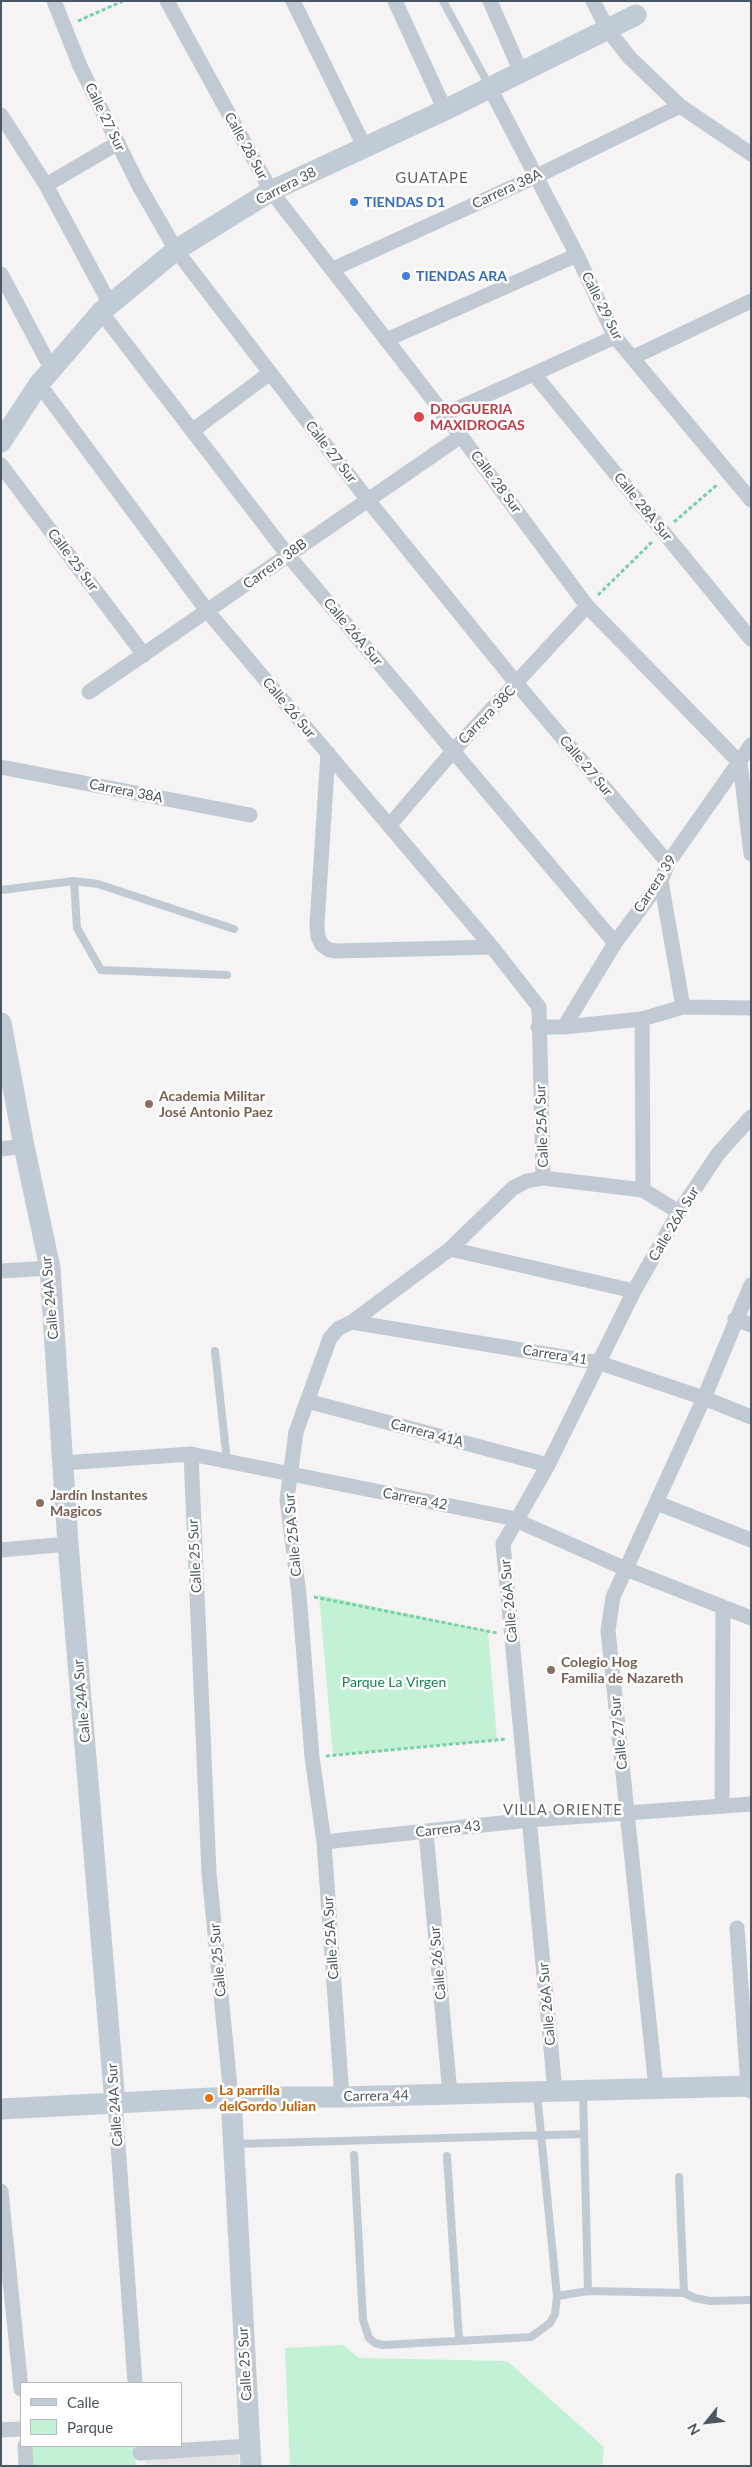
<!DOCTYPE html>
<html>
<head>
<meta charset="utf-8">
<style>
  body { margin:0 }
  #map { position:relative; width:752px; height:2467px; overflow:hidden; background:#f5f3f3; font-family:Lato,sans-serif }
  canvas { display:block }
  .frame { position:absolute; inset:0; border:2px solid #4a5661; pointer-events:none }
  .legend { position:absolute; left:20px; top:2382px; width:162px; height:65px; box-sizing:border-box; background:#fff; border:1px solid #b7bbc0; margin:0; padding:6px 9px; list-style:none; font-size:15px; color:#4a5661 }
  .legend li { display:flex; align-items:center; gap:10px; height:25px }
  .legend b { width:25px; border:1px solid #b7bbc0 }
  .north { position:absolute; left:682px; top:2397px; width:50px; height:50px; -webkit-text-stroke:4px #fff; paint-order:stroke; rotate:241deg; font-size:14px; font-weight:700; line-height:20px; text-align:center; color:#4a5661 }
  .north::after { content:''; display:block; margin:auto; width:18px; height:22px; background:#4a5661; clip-path:polygon(50% 0,100% 100%,50% 72%,0 100%) }
</style>
</head>
<body>
<div id="map">
<canvas width="752" height="2467"></canvas>
<div class="frame"></div>
<ul class="legend">
<li><b style="height:6px;background:#c1cbd6"></b>Calle</li>
<li><b style="height:14px;background:#c3f1d5"></b>Parque</li>
</ul>
<div class="north">N</div>
</div>
<script>
const ctx = document.querySelector('canvas').getContext('2d');
ctx.lineJoin = 'round';
function fillPath(path, color) { ctx.fillStyle = color; ctx.fill(path, 'evenodd'); }
const poly = rows => new Path2D(rows.map(r => 'M' + r).join(''));
function strokePath(path, color, width, dash) { ctx.strokeStyle = color; ctx.lineWidth = width; ctx.lineCap = dash ? 'butt' : 'round'; ctx.setLineDash(dash || []); ctx.stroke(path); }
function write(font, color, halo, rows, align = 'center') {
  ctx.font = font + ' Lato,sans-serif'; ctx.lineWidth = 5; ctx.setLineDash([]); ctx.textBaseline = 'middle'; ctx.strokeStyle = halo; ctx.fillStyle = color; for (const [text, x, y, turn = 0] of rows) {
    ctx.save(); ctx.translate(x, y); ctx.rotate((+turn || 0) * Math.PI / 180); ctx.textAlign = isNaN(turn) ? turn : align; if (halo) ctx.strokeText(text, 0, 0); ctx.fillText(text, 0, 0); ctx.restore();
  }
}
const education = poly([
  [238,2450,240,2466,145,2466,145,2454]
]);
const green = poly([
  [319,1595,488,1631,497,1740,333,1755],
  [343,2345,359,2358,507,2361,604,2447,602,2466,290,2466,285,2348],
  [31,2446,134,2446,136,2466,32,2466]
]);
const path = poly([
  [78,21,123,1],
  [674,522,718,484],
  [598,595,653,541],
  [314,1597,497,1633],
  [326,1756,507,1739]
]);
const lane = poly([
  [443,1,490,87],
  [74,881,77,928,101,970,227,975],
  [1,890,74,881,98,884,234,929],
  [215,1351,227,1461],
  [583,2092,588,2291],
  [236,2144,584,2134],
  [354,2155,363,2320,369,2338,375,2343,383,2345,531,2337,550,2323,555,2314,557,2296,537,2094],
  [447,2156,459,2340],
  [679,2177,684,2293],
  [557,2296,588,2291,684,2293,695,2298,710,2301,751,2300]
]);
const street = poly([
  [54,1,80,66,138,184,176,250,367,499,517,684,668,863],
  [167,1,271,191,461,436,587,606,740,763,751,854],
  [293,1,365,148],
  [395,1,445,110],
  [490,1,521,72],
  [593,1,608,30,630,58,656,83,680,106,751,154],
  [490,88,577,255,615,337,751,500],
  [1,115,46,185,110,304],
  [46,185,118,143],
  [333,269,537,176,680,106],
  [1,274,51,368],
  [101,312,287,554,615,943],
  [386,340,577,255],
  [634,357,751,301],
  [534,374,751,639],
  [39,384,208,612,492,947,539,1007,543,1178],
  [443,415,615,337],
  [192,431,270,373],
  [1,465,144,655],
  [89,692,461,436],
  [328,753,317,924,318,937,322,945,329,950,336,951,492,947],
  [1,767,250,815],
  [389,826,453,751,587,606],
  [661,881,683,1007],
  [642,1019,643,1190],
  [538,1027,564,1027,642,1019,683,1007,751,1008],
  [564,1027,615,943,661,881,668,863,751,745],
  [1,1149,24,1146],
  [450,1249,634,1291],
  [1,1271,50,1268],
  [735,1319,751,1325],
  [352,1322,600,1363,704,1398,751,1417],
  [307,1401,548,1465],
  [191,1454,209,1873,231,2097],
  [63,1463,191,1454,511,1518,626,1569,751,1618],
  [657,1503,751,1540],
  [1,1550,68,1544],
  [722,1805,723,1607],
  [426,1832,450,2094],
  [324,1842,530,1820,751,1804],
  [737,1928,748,2086],
  [656,2088,608,1631,613,1597,704,1398,751,1285],
  [555,2091,503,1544,548,1465,634,1291,679,1212,718,1154,751,1117],
  [342,2097,324,1842,312,1757,299,1594,287,1499,296,1432,330,1338,339,1328,352,1322,450,1249,513,1188,527,1181,543,1178,643,1190,679,1212],
  [115,2103,135,2383],
  [1,2191,21,2389],
  [1,2430,21,2429],
  [25,2446,26,2466],
  [140,2453,250,2446]
]);
const secondary = poly([
  [1,442,39,384,101,312,176,250,271,191,445,110,636,15],
  [1,1023,24,1146,50,1268,68,1544,115,2103],
  [231,2097,251,2466],
  [1,2109,231,2097,342,2097,748,2086,751,2088]
]);
const markers = [
  [354,202,5,"#3f7fe0"],
  [406,276,5,"#3f7fe0"],
  [419,417,6,"#e0444e"],
  [149,1104,5,"#8d6e63"],
  [40,1503,5,"#8d6e63"],
  [551,1670,5,"#8d6e63"],
  [209,2098,5,"#e8710a"]
];
const streetNames = [
  ["Calle 27 Sur",105,117,64],
  ["Calle 28 Sur",246,146,61],
  ["Carrera 38",286,186,-27],
  ["Carrera 38A",507,189,-25],
  ["Calle 29 Sur",602,306,63],
  ["Calle 27 Sur",331,452,52],
  ["Calle 28 Sur",496,482,53],
  ["Calle 28A Sur",643,507,51],
  ["Calle 25 Sur",73,560,53],
  ["Carrera 38B",275,564,-36],
  ["Calle 26A Sur",353,632,50],
  ["Calle 26 Sur",289,708,50],
  ["Carrera 38C",487,715,-46],
  ["Calle 27 Sur",586,766,50],
  ["Carrera 38A",126,791,11],
  ["Carrera 39",655,884,-57],
  ["Calle 25A Sur",542,1126,-92],
  ["Calle 26A Sur",674,1224,-59],
  ["Calle 24A Sur",50,1298,-95],
  ["Carrera 41",555,1355,9],
  ["Carrera 41A",427,1433,15],
  ["Carrera 42",415,1499,11],
  ["Calle 25A Sur",293,1535,-95],
  ["Calle 25 Sur",195,1556,-93],
  ["Calle 26A Sur",509,1601,-95],
  ["Calle 24A Sur",82,1701,-95],
  ["Calle 27 Sur",619,1733,-96],
  ["Carrera 43",448,1829,-6],
  ["Calle 25A Sur",331,1938,-94],
  ["Calle 25 Sur",218,1960,-95],
  ["Calle 26 Sur",438,1963,-95],
  ["Calle 26A Sur",547,2004,-95],
  ["Carrera 44",376,2096,-1],
  ["Calle 24A Sur",115,2105,-94],
  ["Calle 25 Sur",245,2364,-93]
];
const shopNames = [
  ["TIENDAS D1",364,202],
  ["TIENDAS ARA",416,276]
];
const healthNames = [
  ["DROGUERIA",430,409],
  ["MAXIDROGAS",430,425]
];
const educationNames = [
  ["Academia Militar",159,1096],
  ["José Antonio Paez",159,1112],
  ["Jardín Instantes",50,1495],
  ["Magicos",50,1511],
  ["Colegio Hog",561,1662],
  ["Familia de Nazareth",561,1678]
];
const parkNames = [
  ["Parque La Virgen",394,1682]
];
const foodNames = [
  ["La parrilla",219,2090],
  ["delGordo Julian",219,2106]
];
const neighbourhoodNames = [
  ["GUATAPE",432,178],
  ["VILLA ORIENTE",563,1810]
];
fillPath(education, '#e6e4e5');
fillPath(green, '#c3f1d5');
strokePath(path, '#7ad0a6', 3, [4, 2.5]);
strokePath(lane, '#c1cad2', 8);
strokePath(street, '#c1cad2', 15);
strokePath(secondary, '#c1cbd6', 21);
for (const [x, y, r, color] of markers) { const dot = new Path2D(); dot.arc(x, y, r, 0, 2 * Math.PI); ctx.fillStyle = color; ctx.fill(dot); strokePath(dot, '#fff', 2); }
write('14px', '#4a5661', '#fff', streetNames);
write('bold 14px', '#366cbe', '#fff', shopNames, 'left');
write('bold 14px', '#be3a42', '#fff', healthNames, 'left');
write('bold 14px', '#785e54', '#fff', educationNames, 'left');
write('14px', '#17864f', '#fff', parkNames);
write('bold 14px', '#c56008', '#fff', foodNames, 'left');
ctx.letterSpacing = '1px';
write('15px', '#5f6368', '#fff', neighbourhoodNames);
ctx.letterSpacing = '0px';
</script>
</body>
</html>
